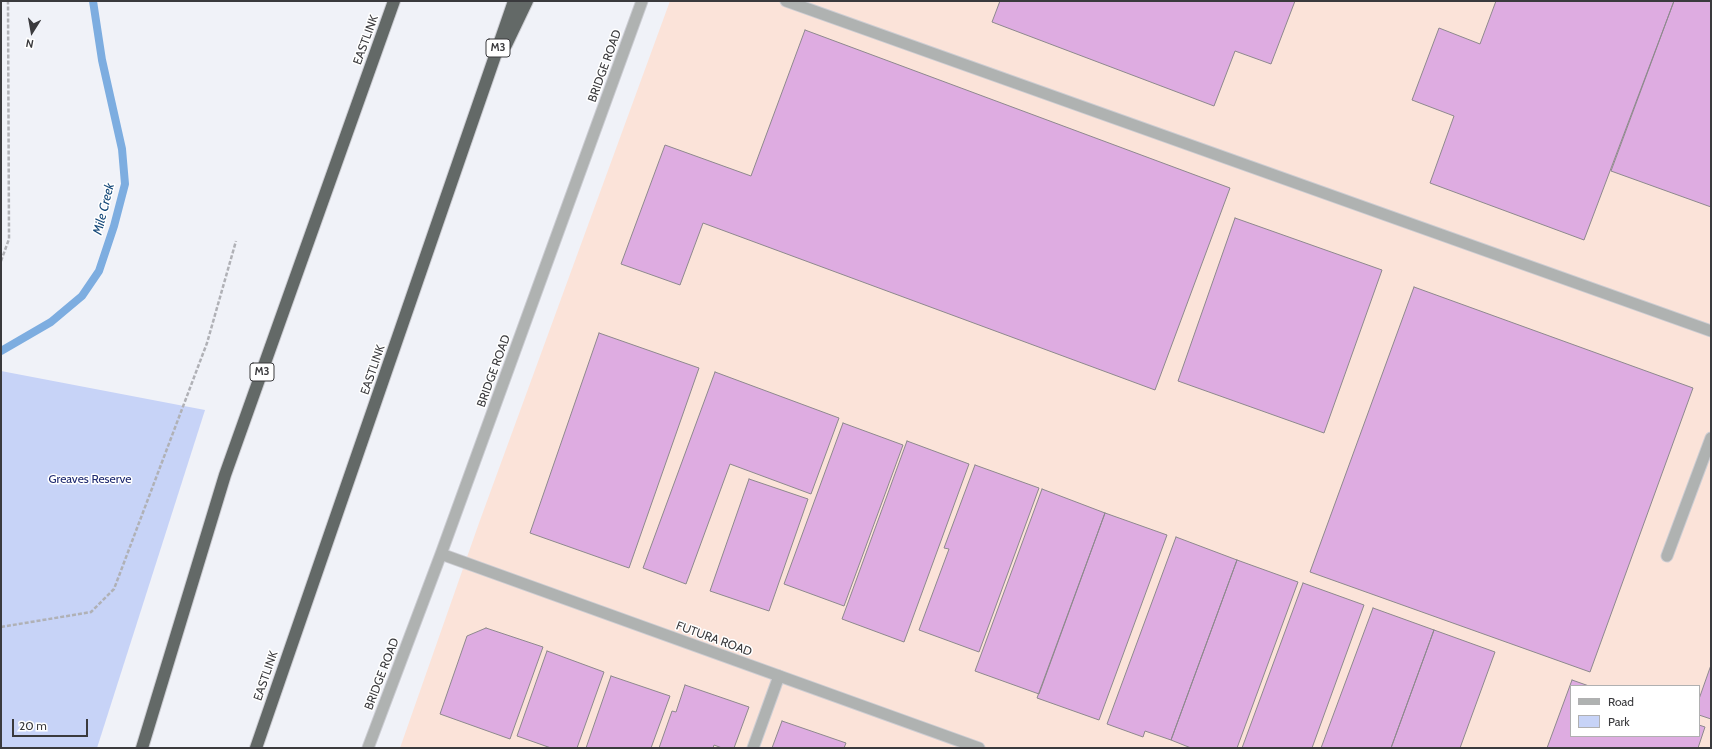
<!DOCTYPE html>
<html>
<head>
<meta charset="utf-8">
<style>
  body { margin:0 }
  #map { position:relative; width:1712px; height:749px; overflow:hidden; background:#f0f2f8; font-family:Cabin,sans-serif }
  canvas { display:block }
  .frame { position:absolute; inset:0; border:2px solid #3a3a3d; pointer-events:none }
  .legend { position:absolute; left:1570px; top:685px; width:130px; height:52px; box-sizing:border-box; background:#fff; border:1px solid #b0b0b1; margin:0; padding:5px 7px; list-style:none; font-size:12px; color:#3a3a3d }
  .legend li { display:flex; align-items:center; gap:8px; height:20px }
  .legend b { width:20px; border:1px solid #b0b0b1 }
  .north { position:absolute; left:12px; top:12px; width:40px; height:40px; -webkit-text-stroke:3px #fff; paint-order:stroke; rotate:191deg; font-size:11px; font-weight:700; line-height:16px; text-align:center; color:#3a3a3d }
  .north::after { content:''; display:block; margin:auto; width:14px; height:18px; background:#3a3a3d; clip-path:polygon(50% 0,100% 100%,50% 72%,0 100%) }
  .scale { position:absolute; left:12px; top:719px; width:76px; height:18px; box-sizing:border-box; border:2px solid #3a3a3d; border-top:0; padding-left:5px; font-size:12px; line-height:14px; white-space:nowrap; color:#3a3a3d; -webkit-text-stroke:3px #fff; paint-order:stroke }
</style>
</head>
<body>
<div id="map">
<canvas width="1712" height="749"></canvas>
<div class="frame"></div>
<ul class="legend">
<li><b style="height:5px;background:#afb2b1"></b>Road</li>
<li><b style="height:11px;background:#c7d3f7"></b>Park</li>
</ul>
<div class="north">N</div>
<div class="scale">20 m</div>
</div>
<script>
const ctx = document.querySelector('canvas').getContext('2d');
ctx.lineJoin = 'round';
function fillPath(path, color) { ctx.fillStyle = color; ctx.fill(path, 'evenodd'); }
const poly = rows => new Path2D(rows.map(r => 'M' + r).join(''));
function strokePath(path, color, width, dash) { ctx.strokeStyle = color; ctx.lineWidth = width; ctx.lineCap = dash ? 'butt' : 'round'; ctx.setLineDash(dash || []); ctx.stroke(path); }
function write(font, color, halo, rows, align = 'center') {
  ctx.font = font + ' Cabin,sans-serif'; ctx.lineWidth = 3; ctx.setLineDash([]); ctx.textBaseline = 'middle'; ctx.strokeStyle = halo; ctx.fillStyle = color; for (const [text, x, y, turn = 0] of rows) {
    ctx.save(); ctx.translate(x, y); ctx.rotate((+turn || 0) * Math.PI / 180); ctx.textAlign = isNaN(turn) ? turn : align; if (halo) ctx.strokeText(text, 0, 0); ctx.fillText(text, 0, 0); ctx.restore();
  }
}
const industrial = poly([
  [670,1,1711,1,1711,748,400,748,479,523],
  [1571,686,1699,686,1699,736,1571,736]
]);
const green = poly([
  [1,371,205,410,97,748,1,748]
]);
const stream = poly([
  [1,351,51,322,82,296,99,271,114,226,125,184,122,149,102,60,93,1]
]);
const building = poly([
  [1000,1,1295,1,1271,64,1235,51,1214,106,992,22,1000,1],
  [1496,1,1674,1,1584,240,1430,183,1454,116,1412,100,1439,28,1480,44,1496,1],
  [1674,1,1711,1,1711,207,1611,171,1674,1],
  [805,30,1230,188,1155,390,703,223,680,285,621,264,665,145,751,176,805,30],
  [1235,218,1382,270,1324,433,1178,381,1235,218],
  [1414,287,1693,388,1590,672,1310,572,1414,287],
  [599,333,699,368,629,568,530,533,599,333],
  [715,372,839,418,811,494,730,464,686,584,643,568,715,372],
  [843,423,903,445,844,606,784,584,843,423],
  [907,441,969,464,904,642,842,619,907,441],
  [975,465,1039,488,979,652,919,630,949,549,944,548,975,465],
  [749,479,808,499,769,611,710,591,749,479],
  [1042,489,1105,513,1039,694,975,671,1042,489],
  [1105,513,1167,535,1099,720,1037,698,1105,513],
  [1176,537,1237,560,1171,740,1145,731,1143,737,1107,724,1176,537],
  [1237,560,1298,582,1237,748,1191,748,1171,740,1237,560],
  [1303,583,1364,605,1312,748,1242,748,1303,583],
  [1373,608,1434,630,1391,748,1321,748,1373,608],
  [486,628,543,647,510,739,440,714,467,636,486,628],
  [1434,630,1495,652,1460,748,1391,748,1434,630],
  [547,651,604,672,577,748,551,748,517,736,547,651],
  [1711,665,1711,719,1699,715,1699,699,1711,665],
  [611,676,670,696,651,748,586,748,611,676],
  [1572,680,1589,686,1571,686,1571,736,1699,736,1699,725,1705,727,1698,748,1547,748,1572,680],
  [685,685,749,707,734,748,722,748,714,745,713,748,659,748,672,711,676,712,685,685],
  [782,721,846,743,844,748,772,748,782,721]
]);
const path = poly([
  [1,261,9,239,8,1],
  [1,627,91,612,114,589,207,343,236,241]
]);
const service = poly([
  [786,1,1711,331],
  [1667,556,1711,438],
  [753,748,779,676]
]);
const minor = poly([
  [441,554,979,748],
  [368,748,441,554,642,1]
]);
const motorway = poly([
  [506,45,527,1],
  [142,748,225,475,394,1],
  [256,748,514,1]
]);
const shields = [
  [498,48,24],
  [262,372,24]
];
const shieldNames = [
  ["M3",498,48],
  ["M3",262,372]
];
const streetNames = [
  ["EASTLINK",366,40,-70],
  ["BRIDGE ROAD",605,66,-70],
  ["EASTLINK",373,370,-71],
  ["BRIDGE ROAD",494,371,-70],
  ["FUTURA ROAD",714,639,20],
  ["BRIDGE ROAD",382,674,-69],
  ["EASTLINK",266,676,-71]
];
const parkNames = [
  ["Greaves Reserve",90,479]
];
const waterNames = [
  ["Mile Creek",104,209,-76]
];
fillPath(industrial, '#fbe3d9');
fillPath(green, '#c7d3f7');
strokePath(stream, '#7dade0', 8);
fillPath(building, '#deace1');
strokePath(building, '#8e898e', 1);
strokePath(service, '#cccdd3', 13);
strokePath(minor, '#cccdd3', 13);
strokePath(motorway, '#cccdd3', 14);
strokePath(path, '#b0b1b6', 2.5, [4, 2]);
strokePath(service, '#afb2b1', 11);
strokePath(minor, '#afb2b1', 11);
strokePath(motorway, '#636967', 12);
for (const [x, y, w] of shields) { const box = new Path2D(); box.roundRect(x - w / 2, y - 9, w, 18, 3); ctx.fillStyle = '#fff'; ctx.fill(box); strokePath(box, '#3a3a3d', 1); }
write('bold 11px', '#3a3a3d', null, shieldNames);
write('12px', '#3a3a3d', '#fff', streetNames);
write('12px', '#1f2b71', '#fff', parkNames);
write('italic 13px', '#164979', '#fff', waterNames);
</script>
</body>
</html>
